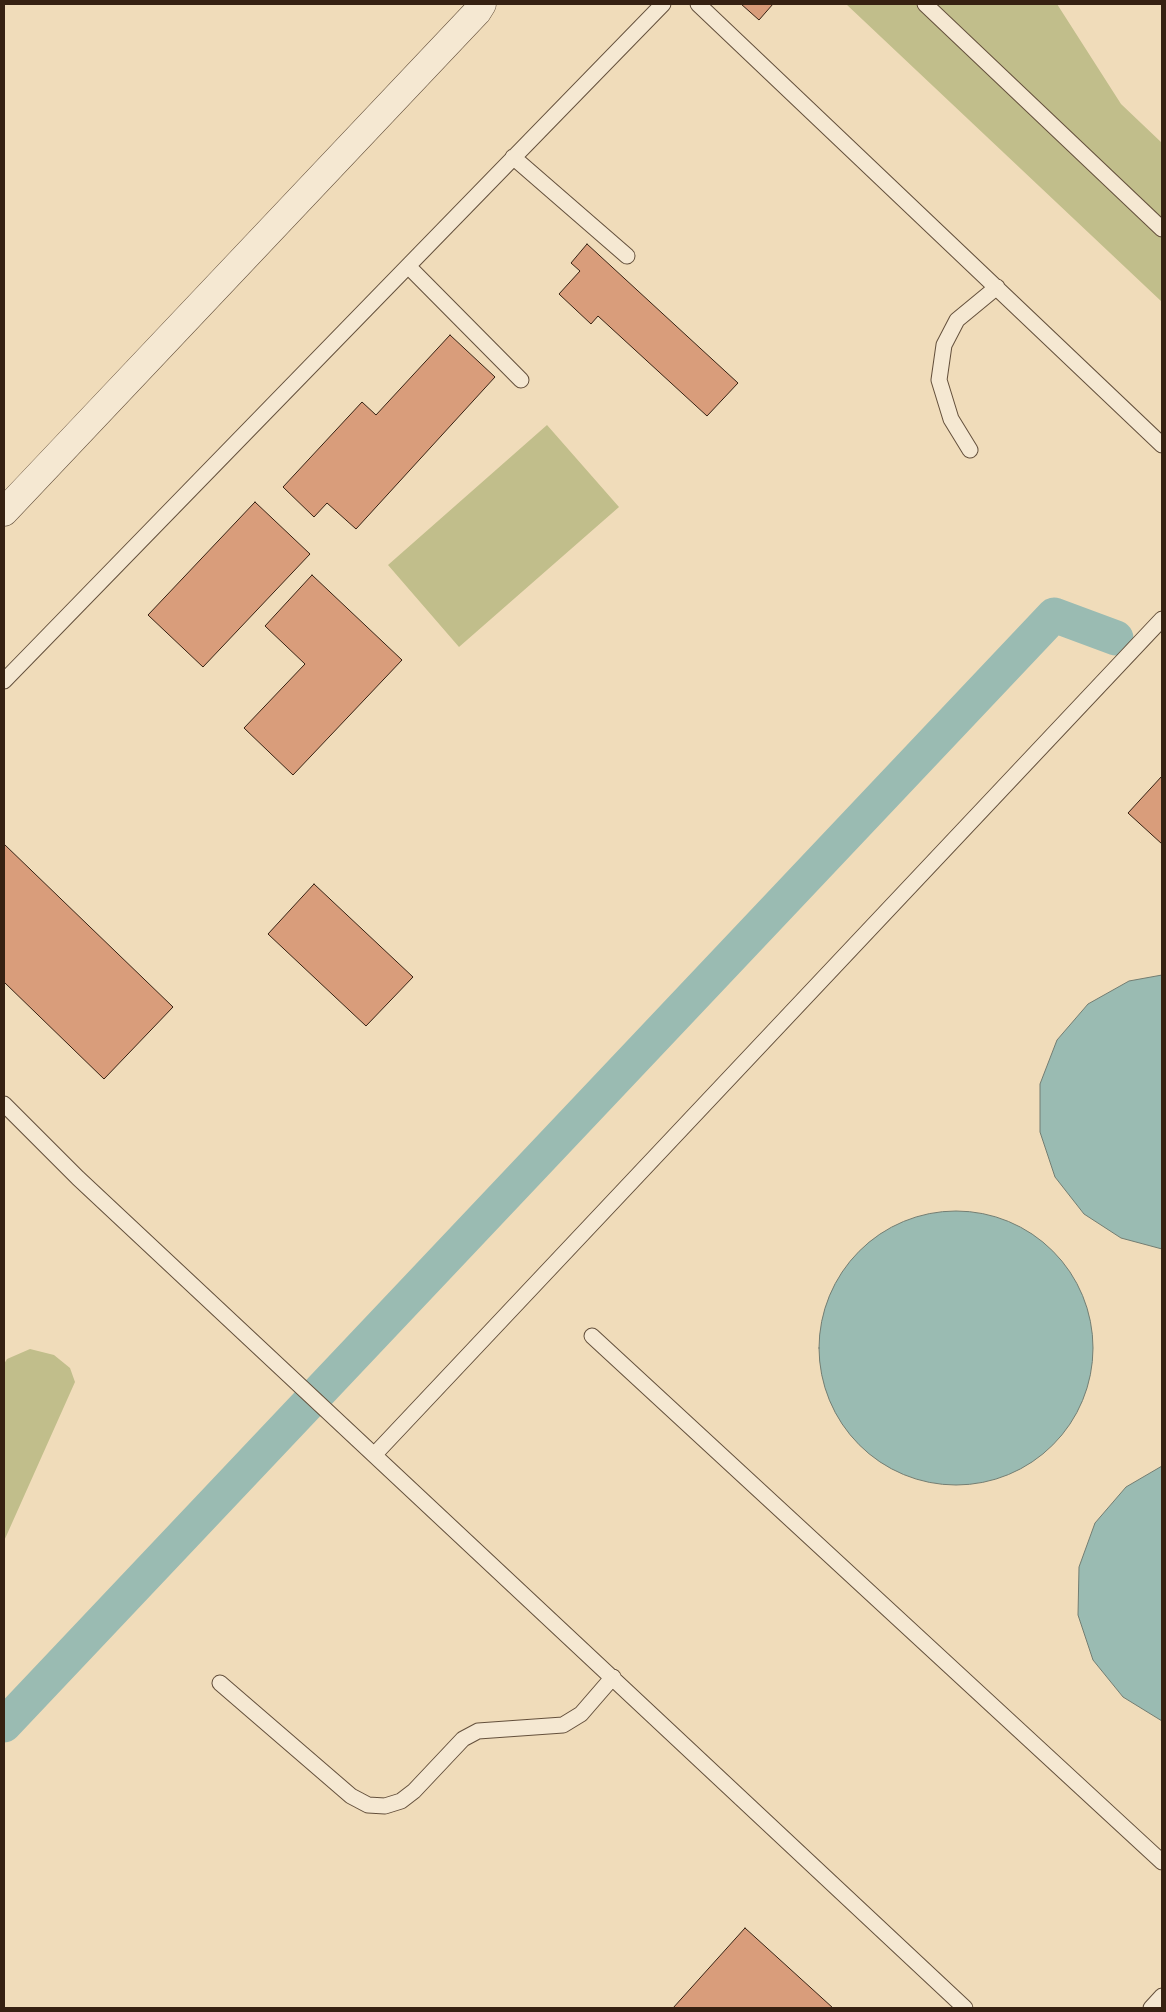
<!DOCTYPE html>
<html>
<head>
<meta charset="utf-8">
<style>
  body { margin:0 }
  #map { position:relative; width:1166px; height:2012px; overflow:hidden; background:#f0dcba; font-family:"IM FELL DW Pica",serif }
  canvas { display:block }
  .frame { position:absolute; inset:0; border:5px solid #362112; pointer-events:none }
</style>
</head>
<body>
<div id="map">
<canvas width="1166" height="2012"></canvas>
<div class="frame"></div>
</div>
<script>
const ctx = document.querySelector('canvas').getContext('2d');
ctx.lineJoin = 'round';
function fillPath(path, color) { ctx.fillStyle = color; ctx.fill(path, 'evenodd'); }
const poly = rows => new Path2D(rows.map(r => 'M' + r).join(''));
function strokePath(path, color, width, dash) { ctx.strokeStyle = color; ctx.lineWidth = width; ctx.lineCap = dash ? 'butt' : 'round'; ctx.setLineDash(dash || []); ctx.stroke(path); }
const green = poly([
  [846,4,1057,4,1121,104,1162,143,1162,302],
  [547,425,619,507,459,647,388,565],
  [30,1349,54,1355,70,1368,75,1382,4,1541,4,1364,7,1359]
]);
const water = poly([
  [1162,975,1162,1249,1121,1238,1084,1214,1055,1177,1040,1132,1040,1084,1057,1040,1088,1004,1129,981,1162,975],
  '819 1348a137 137 0 1 1 274 0a137 137 0 1 1-274 0Z',
  [1162,1466,1162,1721,1123,1697,1093,1660,1078,1615,1079,1567,1095,1523,1126,1487,1162,1466]
]);
const canal = poly([
  [4,1725,1054,615,1116,638]
]);
const building = poly([
  [741,4,773,4,759,20,741,4],
  [587,244,738,383,707,416,598,316,591,324,559,294,580,271,571,263,587,244],
  [450,335,495,377,356,529,327,503,314,517,283,487,362,402,376,415,450,335],
  [255,502,310,554,203,667,148,615,255,502],
  [312,575,402,660,293,775,244,728,305,664,265,626,312,575],
  [1162,776,1162,844,1128,813,1162,776],
  [4,844,173,1007,104,1079,4,982,4,844],
  [314,884,413,977,366,1026,268,934,314,884],
  [745,1928,833,2008,673,2008,745,1928]
]);
const lane = poly([
  [698,4,1162,445],
  [925,4,1162,229],
  [513,157,627,256],
  [408,266,521,380],
  [970,450,951,419,939,380,944,345,957,320,997,287],
  [4,681,663,4],
  [4,1104,78,1178,965,2008],
  [592,1336,1162,1862],
  [375,1454,1162,619],
  [220,1683,351,1796,368,1805,385,1806,401,1801,414,1791,463,1739,478,1731,563,1725,581,1714,613,1677],
  [1151,2008,1162,1996]
]);
const street = poly([
  [4,512,477,12,482,4]
]);
fillPath(green, '#c1be8b');
fillPath(water, '#9abbb2');
strokePath(water, '#727d72', 1);
strokePath(canal, '#9abbb2', 35);
fillPath(building, '#d99d7b');
strokePath(building, '#362112', 1);
strokePath(lane, '#64503c', 17);
strokePath(street, '#64503c', 29);
strokePath(lane, '#f5e8d2', 15);
strokePath(street, '#f5e8d2', 28);
</script>
</body>
</html>
